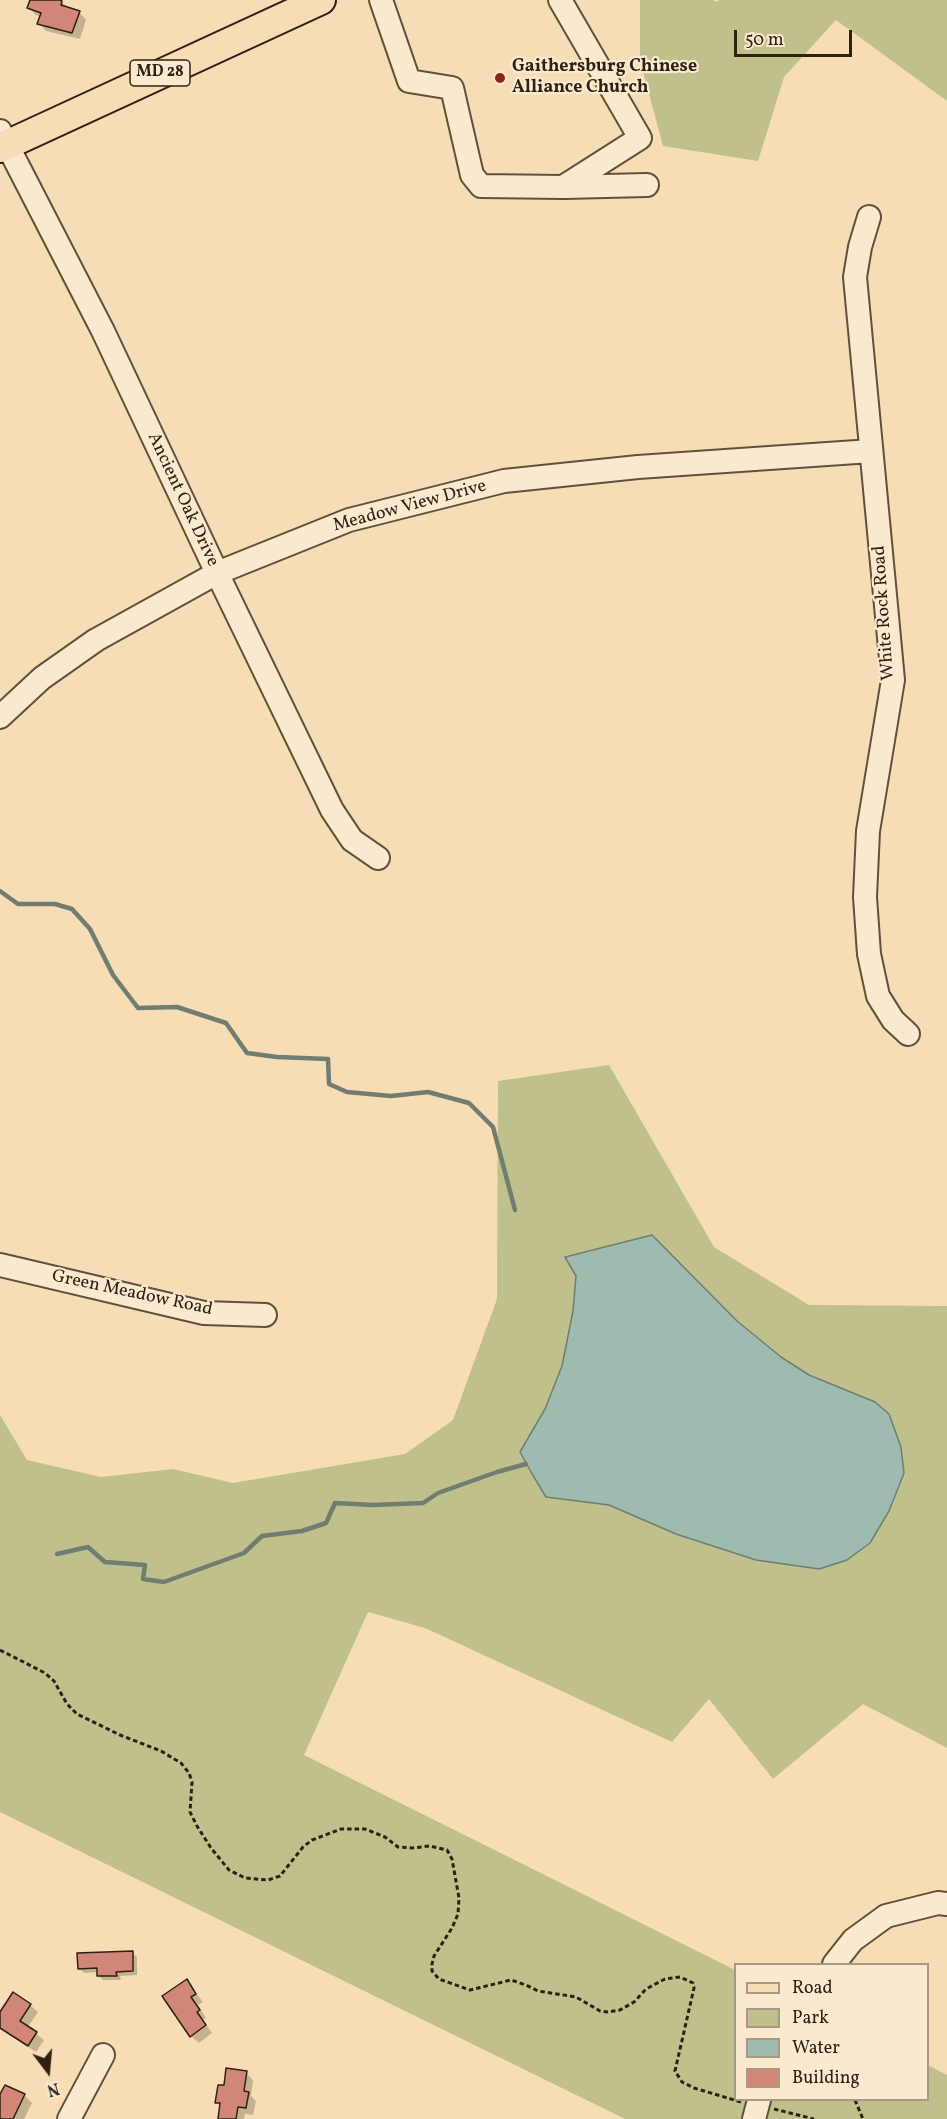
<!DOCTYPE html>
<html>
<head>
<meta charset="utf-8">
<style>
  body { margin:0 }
  #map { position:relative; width:947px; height:2119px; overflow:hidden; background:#f7ddb5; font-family:Vollkorn,serif }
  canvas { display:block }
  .legend { position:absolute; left:734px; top:1963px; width:195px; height:138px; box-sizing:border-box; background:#fae9cf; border:2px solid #a99983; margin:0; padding:8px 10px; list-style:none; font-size:18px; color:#2f2112 }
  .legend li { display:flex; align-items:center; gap:12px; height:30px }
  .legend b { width:30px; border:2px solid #a99983 }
  .north { position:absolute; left:18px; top:2041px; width:60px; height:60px; -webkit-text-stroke:4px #fae9cf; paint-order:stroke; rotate:164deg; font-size:16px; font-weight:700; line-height:24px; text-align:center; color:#2f2112 }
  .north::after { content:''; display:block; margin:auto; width:21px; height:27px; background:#2f2112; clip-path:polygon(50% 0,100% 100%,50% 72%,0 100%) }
  .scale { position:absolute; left:734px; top:30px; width:118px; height:27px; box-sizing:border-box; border:3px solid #2f2112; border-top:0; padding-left:8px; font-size:18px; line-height:21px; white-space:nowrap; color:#2f2112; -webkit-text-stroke:4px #fae9cf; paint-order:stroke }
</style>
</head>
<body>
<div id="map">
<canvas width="947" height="2119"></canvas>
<ul class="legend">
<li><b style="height:8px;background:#f7ddb5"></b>Road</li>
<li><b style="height:16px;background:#bfc08c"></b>Park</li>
<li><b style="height:16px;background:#9dbbaf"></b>Water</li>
<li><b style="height:16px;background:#d28677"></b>Building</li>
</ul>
<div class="north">N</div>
<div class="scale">50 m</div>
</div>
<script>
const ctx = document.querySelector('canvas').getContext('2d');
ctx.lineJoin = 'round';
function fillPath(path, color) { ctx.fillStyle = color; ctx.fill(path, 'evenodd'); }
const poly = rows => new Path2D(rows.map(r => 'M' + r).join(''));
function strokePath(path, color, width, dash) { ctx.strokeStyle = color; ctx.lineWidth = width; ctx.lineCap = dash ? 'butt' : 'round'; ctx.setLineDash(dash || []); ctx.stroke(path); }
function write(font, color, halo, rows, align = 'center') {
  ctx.font = font + ' Vollkorn,serif'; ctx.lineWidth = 4.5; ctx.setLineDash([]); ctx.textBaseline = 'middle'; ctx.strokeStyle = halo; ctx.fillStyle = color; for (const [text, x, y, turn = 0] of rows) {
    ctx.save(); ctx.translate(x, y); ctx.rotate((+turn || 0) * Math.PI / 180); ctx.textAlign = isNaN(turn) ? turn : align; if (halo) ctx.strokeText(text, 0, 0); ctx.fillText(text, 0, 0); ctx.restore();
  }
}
const green = poly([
  [640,0,713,0,716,2,720,0,947,0,947,101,836,20,784,77,758,161,663,146,640,60],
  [609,1065,714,1247,809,1305,947,1306,947,1748,863,1704,773,1779,709,1699,672,1742,425,1628,368,1612,304,1755,735,1970,736,2100,928,2100,928,2065,947,2075,947,2119,625,2119,0,1812,0,1415,27,1460,101,1477,173,1469,233,1483,405,1454,453,1420,497,1299,498,1081],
  [652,1235,737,1321,781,1357,809,1375,875,1402,889,1414,901,1447,904,1473,889,1511,870,1543,820,1569,756,1560,676,1534,609,1505,546,1497,520,1452,545,1409,562,1366,573,1311,576,1276,565,1256]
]);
const water = poly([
  [652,1235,737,1321,781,1357,809,1375,875,1402,889,1414,901,1447,904,1473,889,1511,870,1543,847,1560,819,1569,756,1560,676,1534,609,1505,546,1497,531,1472,520,1452,545,1409,562,1366,573,1311,576,1276,565,1257,652,1235]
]);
const shadow = poly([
  [31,0,55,0,62,2,68,8,79,12,86,20,80,39,46,31,39,23,41,17,36,15,29,8],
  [132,1953,137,1957,137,1975,120,1976,121,1980,103,1980,98,1975,98,1972,84,1973,79,1968],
  [186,1981,203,2002,198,2005,206,2018,203,2020,212,2033,199,2043,191,2036],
  [30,2005,38,2012,28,2027,44,2040,36,2052,0,2028,0,2015],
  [246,2073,253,2080,251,2096,256,2101,253,2115,245,2114,244,2119,221,2119,221,2107,217,2102,225,2087],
  [24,2095,32,2103,24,2119,0,2119,0,2098]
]);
const stream = poly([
  [0,891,18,904,55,904,72,909,90,929,113,975,138,1008,177,1007,226,1023,247,1053,277,1057,328,1059,329,1084,347,1092,391,1096,428,1092,469,1103,493,1127,515,1210],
  [57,1554,88,1547,105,1562,145,1565,143,1579,164,1582,244,1553,262,1536,302,1531,326,1523,335,1503,373,1505,423,1503,438,1493,497,1472,526,1464]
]);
const building = poly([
  [30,0,60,0,62,1,61,5,80,11,72,33,37,24,41,13,27,8,30,0],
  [133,1951,133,1971,116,1972,117,1976,97,1976,97,1968,78,1969,77,1953,133,1951],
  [187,1979,196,1994,191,1997,200,2010,197,2012,206,2025,190,2037,162,1996,187,1979],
  [13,1992,31,2004,20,2021,37,2032,28,2046,0,2028,0,2012,13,1992],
  [226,2068,247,2071,244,2091,249,2092,246,2108,238,2107,236,2119,218,2119,220,2103,215,2103,218,2085,224,2085,226,2068],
  [5,2085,25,2094,13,2119,0,2119,0,2094,5,2085]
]);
const path = poly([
  [0,1650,45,1673,54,1681,67,1704,77,1714,120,1735,161,1751,181,1763,189,1773,192,1782,190,1812,197,1826,211,1848,229,1870,245,1878,268,1880,280,1876,303,1847,312,1840,341,1829,365,1829,385,1837,398,1847,412,1848,430,1846,447,1850,452,1859,459,1898,458,1914,452,1928,434,1956,432,1964,432,1971,439,1979,470,1990,511,1980,526,1985,538,1991,576,1997,600,2011,608,2012,620,2010,634,2002,646,1989,665,1979,680,1977,693,1983,694,1988,675,2071,682,2082,694,2088,741,2102],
  [855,2100,863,2119],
  [774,2109,814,2119]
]);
const minor = poly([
  [381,0,409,81,452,88,472,175,481,186,563,187,640,138,560,0],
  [0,131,103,331,217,573,332,810,352,840,378,858],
  [565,187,647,185],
  [869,217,860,247,855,277,893,680,868,831,865,897,869,954,878,996,893,1020,908,1034],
  [0,717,42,678,96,640,217,573,349,520,504,481,638,467,871,451],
  [0,1265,204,1313,265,1315],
  [834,1964,853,1940,886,1916,938,1903,947,1904],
  [69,2119,103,2055],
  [754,2119,759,2100]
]);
const major = poly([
  [0,148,321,0]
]);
const markers = [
  [500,78,6,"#8f2418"]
];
const shields = [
  [160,73,60]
];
const shieldNames = [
  ["MD 28",160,73]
];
const poiNames = [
  ["Gaithersburg Chinese",512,68],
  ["Alliance Church",512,89]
];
const streetNames = [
  ["Ancient Oak Drive",182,500,65],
  ["Meadow View Drive",410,507,-15],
  ["White Rock Road",885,613,-94],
  ["Green Meadow Road",132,1294,12]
];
fillPath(green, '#bfc08c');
fillPath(water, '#9dbbaf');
strokePath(water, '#717d70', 1.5);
fillPath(shadow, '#0003');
strokePath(stream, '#717d70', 4.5);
fillPath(building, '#d28677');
strokePath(building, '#2f2112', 1.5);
strokePath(minor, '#61503b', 26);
strokePath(major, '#2f2112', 32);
strokePath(path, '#2f2112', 3, [4.5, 3]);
strokePath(minor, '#fae9cf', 22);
strokePath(major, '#f7ddb5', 28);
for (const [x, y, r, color] of markers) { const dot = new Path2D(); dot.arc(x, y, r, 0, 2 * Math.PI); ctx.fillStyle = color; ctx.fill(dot); strokePath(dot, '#fae9cf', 2); }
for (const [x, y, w] of shields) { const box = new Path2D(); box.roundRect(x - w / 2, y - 13, w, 26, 4.5); ctx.fillStyle = '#fae9cf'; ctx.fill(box); strokePath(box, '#2f2112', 1.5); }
write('bold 16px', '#2f2112', null, shieldNames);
write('bold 18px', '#2f2112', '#fae9cf', poiNames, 'left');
write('18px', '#2f2112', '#fae9cf', streetNames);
</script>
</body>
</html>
